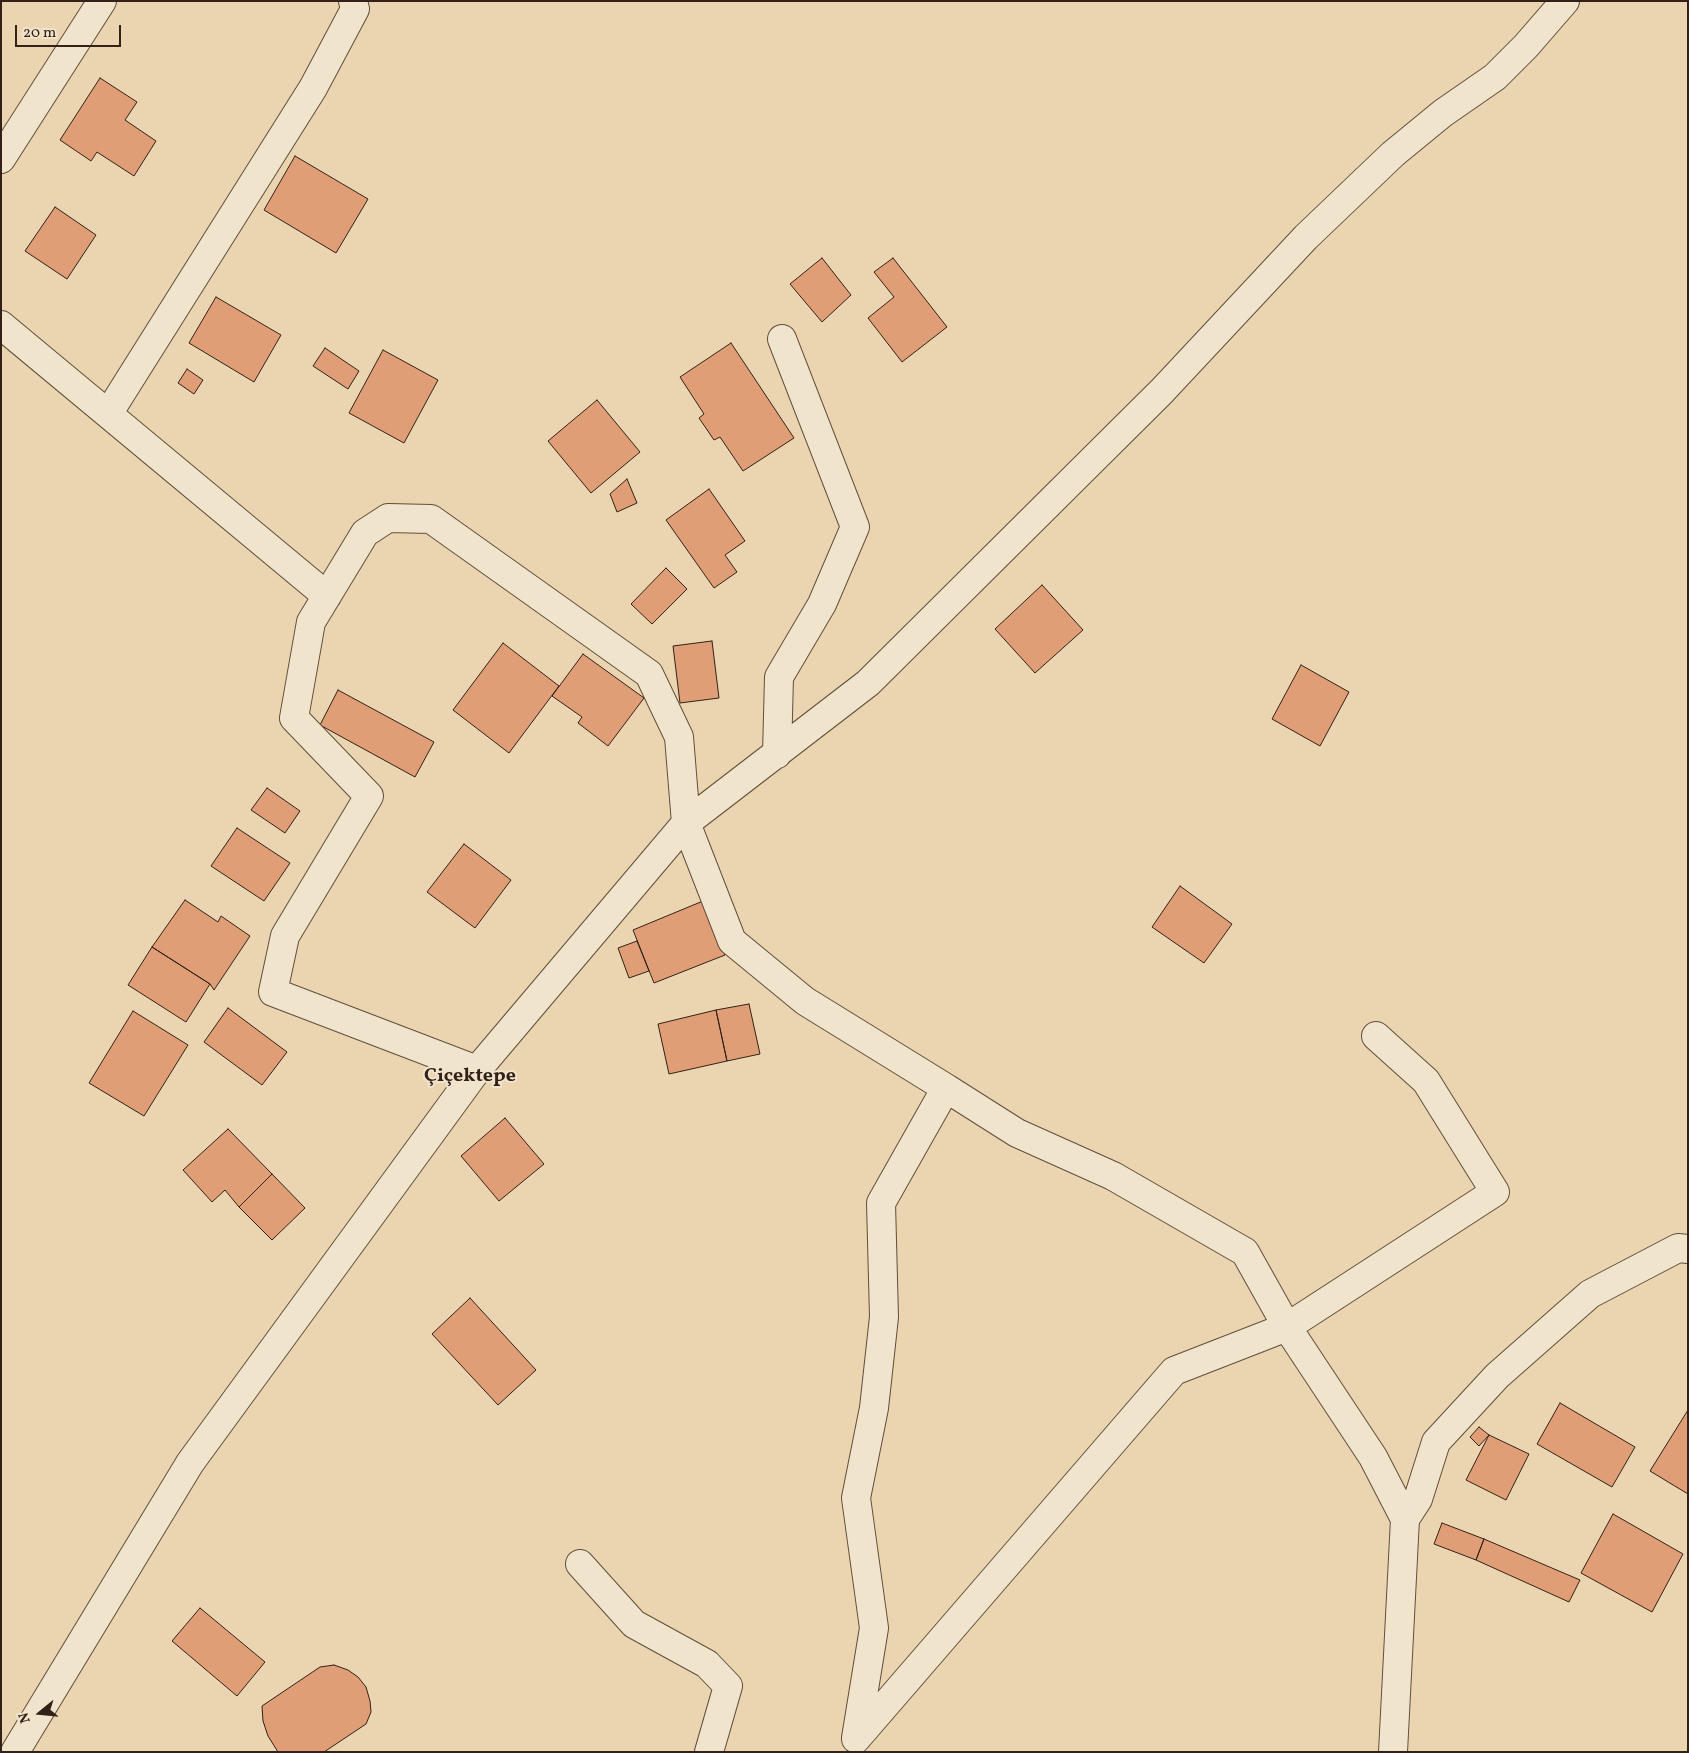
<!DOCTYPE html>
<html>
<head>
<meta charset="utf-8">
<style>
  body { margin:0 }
  #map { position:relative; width:1689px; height:1753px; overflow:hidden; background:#ead5b0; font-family:Vollkorn,serif }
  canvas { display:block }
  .frame { position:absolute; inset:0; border:2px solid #332117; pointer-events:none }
  .north { position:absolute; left:15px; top:1688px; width:50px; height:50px; -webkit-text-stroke:4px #f1e4cc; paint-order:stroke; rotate:253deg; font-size:14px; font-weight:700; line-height:20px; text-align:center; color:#332117 }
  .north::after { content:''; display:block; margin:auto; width:18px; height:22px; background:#332117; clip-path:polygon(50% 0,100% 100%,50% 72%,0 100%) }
  .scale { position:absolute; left:15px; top:25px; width:106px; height:22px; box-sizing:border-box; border:2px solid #332117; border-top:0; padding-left:6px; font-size:15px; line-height:18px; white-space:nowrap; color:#332117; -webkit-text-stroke:4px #f1e4cc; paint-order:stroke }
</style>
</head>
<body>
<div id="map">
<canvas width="1689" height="1753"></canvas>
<div class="frame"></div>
<div class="north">N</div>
<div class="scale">20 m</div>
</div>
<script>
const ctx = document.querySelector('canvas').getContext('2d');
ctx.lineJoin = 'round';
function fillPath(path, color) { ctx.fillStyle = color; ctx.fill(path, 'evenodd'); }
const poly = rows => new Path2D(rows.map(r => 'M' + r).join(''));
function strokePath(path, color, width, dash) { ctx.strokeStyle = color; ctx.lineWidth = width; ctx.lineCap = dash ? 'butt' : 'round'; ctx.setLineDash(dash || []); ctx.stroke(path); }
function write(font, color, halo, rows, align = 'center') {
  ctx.font = font + ' Vollkorn,serif'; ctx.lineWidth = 4; ctx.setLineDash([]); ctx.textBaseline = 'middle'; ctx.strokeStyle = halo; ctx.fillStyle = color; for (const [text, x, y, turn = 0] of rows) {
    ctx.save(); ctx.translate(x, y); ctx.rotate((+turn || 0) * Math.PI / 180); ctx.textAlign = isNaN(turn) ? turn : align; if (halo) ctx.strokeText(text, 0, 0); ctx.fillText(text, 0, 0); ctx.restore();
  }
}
const building = poly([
  [100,78,137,102,125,120,156,141,134,176,97,152,91,161,60,140,100,78],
  [295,156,368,199,336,253,264,210,295,156],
  [55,207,96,235,67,279,25,251,55,207],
  [822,258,851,295,822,322,790,284,822,258],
  [893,258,947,327,902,362,868,318,894,297,874,272,893,258],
  [216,297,281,335,254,382,189,343,216,297],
  [731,343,794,438,743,471,720,437,714,440,699,418,704,414,680,377,731,343],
  [325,348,359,371,348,389,313,366,325,348],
  [383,350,438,380,404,443,349,413,383,350],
  [187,369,203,380,194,394,178,383,187,369],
  [597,400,640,452,591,493,548,441,597,400],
  [627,479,637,503,617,512,610,494,627,479],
  [709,489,745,541,725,555,737,572,714,588,666,520,709,489],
  [666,568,687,589,652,624,631,604,666,568],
  [1042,585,1083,630,1035,673,995,629,1042,585],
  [712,641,719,698,680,703,673,646,712,641],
  [503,643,559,686,509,753,453,710,503,643],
  [583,654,644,698,608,746,578,723,582,717,552,696,583,654],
  [1301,665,1349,692,1320,746,1272,719,1301,665],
  [338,690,434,742,415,777,320,725,338,690],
  [267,788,300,811,285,833,251,810,267,788],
  [237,828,290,863,264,901,211,866,237,828],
  [464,844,511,880,475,928,427,892,464,844],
  [1180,886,1232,924,1204,963,1152,927,1180,886],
  [185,900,218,922,221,916,250,936,214,990,210,984,152,947,185,900],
  [703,901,725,955,654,983,633,930,703,901],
  [637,941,649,971,629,978,618,948,637,941],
  [152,947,210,984,186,1022,128,985,152,947],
  [749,1004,760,1054,727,1061,716,1010,749,1004],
  [228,1008,287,1052,262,1085,204,1042,228,1008],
  [716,1010,727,1061,669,1074,658,1024,716,1010],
  [133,1011,188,1045,144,1116,89,1083,133,1011],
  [505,1118,544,1164,499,1201,461,1156,505,1118],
  [228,1129,272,1174,239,1207,225,1190,212,1202,183,1170,228,1129],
  [272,1174,305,1208,272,1240,239,1207,272,1174],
  [470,1298,536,1370,498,1405,432,1334,470,1298],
  [1560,1403,1635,1447,1612,1487,1537,1444,1560,1403],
  [1688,1410,1688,1494,1650,1471,1688,1410],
  [1479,1427,1489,1435,1479,1446,1470,1437,1479,1427],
  [1489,1435,1529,1454,1506,1500,1466,1480,1489,1435],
  [1613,1514,1683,1554,1652,1612,1581,1573,1613,1514],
  [1442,1523,1484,1539,1476,1560,1434,1544,1442,1523],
  [1484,1539,1580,1580,1569,1602,1476,1560,1484,1539],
  [200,1608,265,1662,237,1696,172,1641,200,1608],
  [334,1665,348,1670,358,1677,366,1687,370,1701,371,1712,366,1724,324,1752,278,1752,268,1736,263,1721,262,1706,320,1667,334,1665]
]);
const minor = poly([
  [1,159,102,1],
  [1,325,327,596],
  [108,414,313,88,355,9,353,1],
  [777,754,779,677,822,604,855,527,782,339],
  [477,1070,273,992,285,936,369,796,294,718,311,622,365,533,388,518,431,519,649,674,679,737,686,823,732,941,805,1001,946,1088,881,1203,884,1317,874,1408,856,1498,874,1628,856,1738],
  [946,1088,1017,1133,1113,1176,1245,1252,1287,1327,1495,1192,1426,1081,1376,1036],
  [1405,1519,1418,1499,1436,1442,1497,1376,1590,1294,1678,1248,1688,1249],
  [580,1564,634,1624,707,1664,728,1686,709,1752],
  [856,1739,1174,1371,1287,1327,1373,1457,1405,1519,1393,1752],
  [15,1752,190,1463,477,1070,686,823,868,683,1162,391,1306,237,1393,154,1443,113,1495,77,1526,46,1565,1]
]);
const quarterNames = [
  ["Çiçektepe",470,1077]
];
fillPath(building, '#e09e77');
strokePath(building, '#332117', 1);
strokePath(minor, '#614e3d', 30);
strokePath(minor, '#f1e4cc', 28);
write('bold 20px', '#332117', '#f1e4cc', quarterNames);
</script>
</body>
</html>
